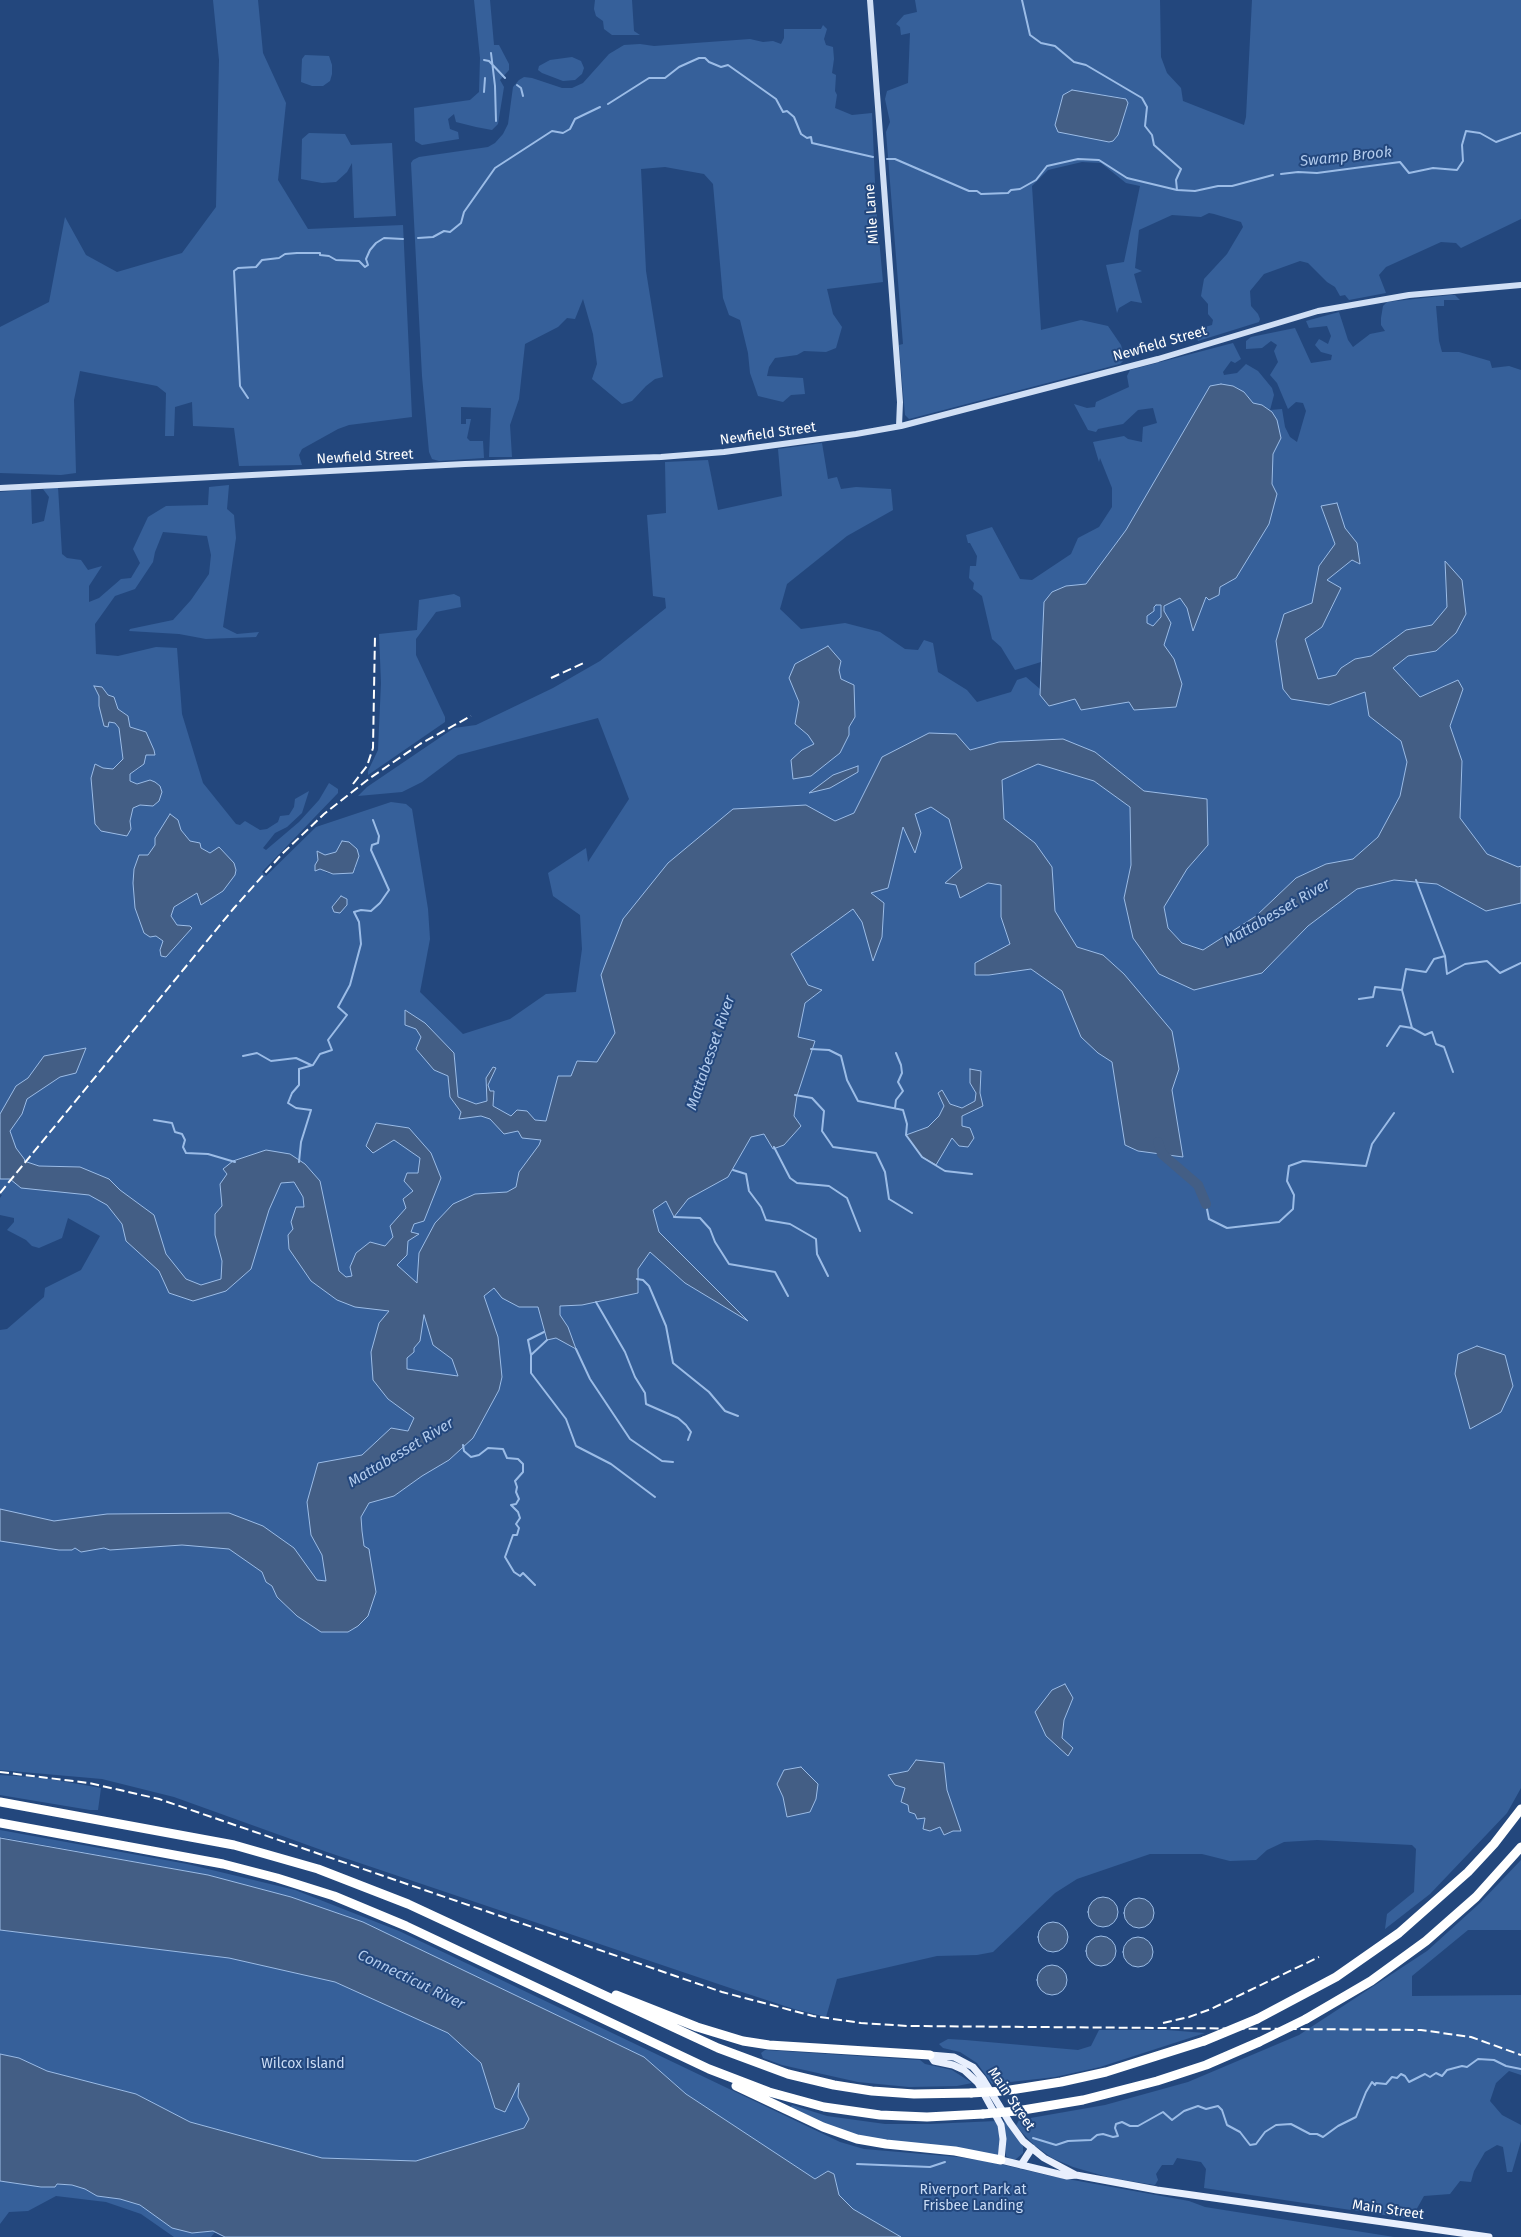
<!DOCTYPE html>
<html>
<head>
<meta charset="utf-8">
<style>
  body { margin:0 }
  canvas { display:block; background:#23477d }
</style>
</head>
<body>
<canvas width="1521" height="2237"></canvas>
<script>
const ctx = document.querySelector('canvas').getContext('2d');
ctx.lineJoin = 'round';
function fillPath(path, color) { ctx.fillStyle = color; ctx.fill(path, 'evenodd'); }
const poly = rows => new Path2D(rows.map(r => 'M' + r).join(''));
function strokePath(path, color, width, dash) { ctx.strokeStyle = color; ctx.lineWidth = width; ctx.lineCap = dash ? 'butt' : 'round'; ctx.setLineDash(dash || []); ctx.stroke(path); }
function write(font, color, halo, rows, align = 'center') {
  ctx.font = font + ' "Fira Sans",sans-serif'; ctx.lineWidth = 4; ctx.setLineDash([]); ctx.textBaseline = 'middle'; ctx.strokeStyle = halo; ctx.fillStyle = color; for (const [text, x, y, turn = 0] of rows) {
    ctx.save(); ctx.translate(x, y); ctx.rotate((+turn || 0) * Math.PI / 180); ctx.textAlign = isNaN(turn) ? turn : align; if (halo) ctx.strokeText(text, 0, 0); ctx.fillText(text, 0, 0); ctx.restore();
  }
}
const green = poly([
  [213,0,258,0,263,53,286,103,278,180,308,229,403,225,412,417,349,425,338,429,302,449,299,455,302,465,239,466,234,428,193,426,192,402,175,407,174,436,165,436,166,393,157,386,80,371,74,400,76,473,61,475,0,473,0,327,49,302,65,217,86,255,117,272,182,253,216,207,219,60],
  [474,0,490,0,494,45,499,45,509,64,509,70,500,80,504,87,498,124,492,130,476,127,456,122,454,114,448,119,450,129,458,132,459,139,422,145,415,141,414,108,470,100,479,92,480,58],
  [595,0,632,0,634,31,640,35,612,35,604,29,603,21,596,16,594,9],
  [915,0,1160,0,1161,57,1167,73,1181,88,1183,101,1244,125,1246,117,1252,0,1521,0,1521,219,1461,248,1456,243,1441,242,1386,267,1379,275,1386,293,1349,300,1345,295,1340,296,1335,287,1327,282,1308,263,1300,261,1264,274,1250,291,1251,306,1258,314,1260,319,1259,322,1198,341,1196,335,1205,327,1212,325,1213,320,1208,314,1208,304,1201,296,1204,279,1227,254,1243,227,1241,222,1214,214,1209,213,1201,217,1172,215,1139,230,1135,268,1142,271,1134,274,1142,303,1131,301,1119,308,1117,313,1106,265,1124,262,1140,186,1126,183,1101,163,1082,162,1048,170,1032,186,1041,330,1081,320,1108,326,1121,345,1124,356,1123,361,1120,364,909,419,905,415,899,345,903,344,886,132,890,122,885,99,887,91,908,83,910,33,901,35,900,27,896,24,904,15,917,12],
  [1072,90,1123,98,1128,103,1118,135,1113,141,1063,95],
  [823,25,827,29,824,39,826,45,833,47,834,59,832,73,836,75,835,91,837,95,835,108,852,115,872,113,876,206,883,282,827,289,833,314,842,327,836,348,826,352,804,351,797,355,775,358,769,367,767,376,803,378,805,394,791,395,783,402,758,396,750,373,748,353,740,320,729,315,723,298,713,184,704,174,665,167,641,169,646,271,663,377,655,379,646,386,632,401,622,404,592,379,597,364,593,334,583,299,575,319,567,318,558,327,525,344,519,399,510,425,512,457,489,457,491,408,461,407,461,424,466,424,466,419,471,419,467,438,470,441,483,441,484,458,439,461,432,459,429,452,422,376,411,163,413,160,419,157,488,147,495,143,503,134,508,124,513,87,519,80,524,77,532,78,562,88,572,88,583,83,609,54,624,45,640,44,654,46,750,39,763,42,773,41,781,44,784,38,784,29,821,29],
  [305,55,329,56,332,65,332,74,330,81,323,86,312,86,301,82,302,59],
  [572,57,581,61,584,68,582,74,575,80,563,81,542,73,538,70,539,66,550,60],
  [309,133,345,134,351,145,392,143,396,216,354,218,352,163,347,172,336,182,322,183,301,179,302,139],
  [1451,295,1455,295,1460,300,1444,300,1444,306,1436,306,1439,341,1442,352,1459,352,1490,361,1492,368,1509,366,1521,370,1521,866,1518,867,1487,854,1460,818,1462,761,1450,726,1463,689,1458,680,1420,697,1393,668,1408,656,1436,651,1456,633,1446,562,1447,607,1432,626,1406,630,1371,656,1355,659,1341,668,1336,675,1318,680,1304,639,1322,627,1341,588,1326,580,1352,560,1359,564,1357,543,1345,528,1321,506,1335,544,1319,566,1312,603,1284,614,1328,705,1365,692,1369,716,1401,741,1407,762,1400,796,1378,837,1353,859,1326,864,1296,878,1256,916,1203,951,1182,943,1168,928,1164,907,1187,869,1208,845,1207,799,1144,791,1095,752,999,742,970,750,1002,780,1038,764,1094,781,1130,807,1131,865,1124,898,1133,938,1262,973,1308,926,1357,889,1394,880,1437,884,1486,911,1521,903,1521,1788,1507,1813,1430,1894,1385,1929,1387,1914,1414,1892,1416,1849,1412,1845,1317,1840,1284,1842,1267,1850,1256,1860,1230,1861,1202,1854,1150,1854,1077,1879,1055,1893,993,1952,977,1955,937,1956,837,1979,826,2017,794,2009,742,1992,327,1852,174,1797,102,1779,0,1770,0,1330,7,1329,44,1297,45,1288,81,1270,100,1236,68,1218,62,1238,39,1248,32,1246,26,1240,7,1230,14,1222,14,1218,0,1215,0,1198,2,1195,0,1194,0,492,31,489,32,524,44,521,49,497,43,489,58,487,62,554,67,558,81,560,88,570,102,566,89,586,89,602,99,598,121,579,131,578,140,563,133,549,148,517,166,506,208,505,209,487,229,485,227,509,234,515,236,538,223,627,237,634,259,632,256,637,206,639,179,634,129,631,130,629,173,620,191,600,209,574,211,555,207,536,163,532,155,552,153,562,135,589,115,596,95,624,96,654,118,656,156,647,177,648,182,714,203,783,236,824,240,825,245,821,260,830,267,829,278,822,280,816,289,815,294,807,295,799,309,791,302,813,287,827,275,833,263,848,266,850,299,822,319,800,329,783,338,789,338,793,262,872,266,876,316,827,391,802,406,804,412,809,428,909,430,939,420,992,463,1034,510,1019,546,994,576,992,582,949,580,915,553,896,548,873,586,848,588,862,629,799,598,718,458,755,422,782,402,792,358,796,367,787,454,728,476,725,553,688,600,661,666,608,665,598,653,596,647,515,666,513,665,462,708,460,718,510,782,496,778,449,822,443,828,479,837,477,841,489,856,487,891,489,893,510,847,536,787,584,780,609,801,629,845,623,880,632,905,649,918,650,924,640,933,643,938,672,967,690,977,702,1011,692,1017,680,1026,677,1040,689,1041,662,1015,670,1001,647,992,639,982,596,973,589,974,583,969,578,970,566,976,566,977,556,970,543,968,543,966,535,992,527,1020,579,1032,580,1071,554,1078,538,1099,527,1112,507,1112,488,1100,458,1099,462,1093,442,1124,436,1128,439,1142,442,1143,427,1157,423,1153,408,1138,410,1123,424,1098,429,1096,432,1088,430,1074,404,1087,408,1095,407,1096,402,1129,387,1127,376,1130,370,1233,343,1241,359,1235,363,1231,361,1223,372,1224,375,1237,373,1246,364,1258,371,1272,388,1274,395,1270,410,1282,409,1285,427,1290,437,1297,442,1306,411,1303,403,1296,402,1288,409,1277,383,1270,375,1278,362,1274,351,1277,345,1271,341,1262,348,1246,349,1246,341,1251,337,1295,328,1311,363,1331,360,1332,355,1321,352,1315,345,1319,339,1328,344,1331,336,1327,326,1309,328,1306,321,1339,312,1348,340,1353,347,1370,334,1385,331,1381,325,1381,318,1383,306,1387,302],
  [99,696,114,697,118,709,128,716,130,727,149,754,145,755,140,768,130,774,130,781,137,784,150,780,153,806,140,805,133,808,130,821,91,778,95,764,103,768,113,769,123,759,119,728,115,723,109,722,99,706],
  [178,820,181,830,190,841,200,843,201,848,211,853,215,849,234,863,236,870,235,875,199,902,200,896,197,893,174,907,171,916,177,925,189,926,164,941,156,936,139,856,148,855],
  [336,852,356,861,356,868,333,874,327,873,315,865,325,855],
  [981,1071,980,1093,983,1106,962,1116,962,1126,952,1138,936,1165,907,1135,928,1127,939,1116,945,1106,938,1093,942,1090,950,1104,962,1108,975,1101,976,1093,970,1083],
  [1065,1684,1073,1698,1064,1720,1062,1738],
  [944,1763,947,1790,960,1831,940,1827,923,1829,925,1817,915,1814,908,1805,901,1802,905,1788,895,1785,889,1775],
  [777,1784,810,1812,787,1817,783,1797],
  [454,594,460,597,461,607,436,612,416,639,416,655,445,717,445,722,368,775,368,771,378,750,381,683,379,634,417,630,419,600],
  [0,1775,44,1778,101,1788,98,1810,90,1810,0,1795],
  [0,1830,187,1864,295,1890,399,1931,840,2142,864,2149,958,2157,991,2162,1051,2176,1189,2201,1205,2207,1394,2237,901,2237,853,2209,839,2195,834,2174,827,2171,815,2179,686,2094,644,2057,363,1922,291,1897,208,1875,0,1837],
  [1521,1860,1521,1930,1468,1930,1412,1976,1412,1996,1521,1995,1521,2075,1509,2071,1496,2083,1490,2101,1502,2115,1521,2125,1521,2141,1512,2172,1507,2172,1503,2147,1497,2145,1485,2152,1474,2171,1471,2182,1460,2181,1450,2194,1424,2196,1411,2219,1204,2188,1206,2169,1201,2162,1177,2158,1173,2165,1162,2165,1156,2174,1158,2180,1155,2185,1111,2178,1073,2167,1052,2158,1034,2145,1016,2126,1019,2120,1105,2105,1188,2082,1299,2035,1427,1951,1480,1903],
  [0,1930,229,1958,335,1982,448,2033,481,2063,495,2108,519,2081,518,2097,529,2119,524,2128,416,2161,322,2158,190,2122,136,2094,47,2071,19,2058,0,2054],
  [1099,2030,1167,2030,1205,2033,1100,2067,1055,2077,992,2084,977,2063,960,2052,943,2048,939,2044,948,2039,965,2040,1078,2050,1091,2046],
  [765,2050,920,2060,925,2064,952,2070,972,2083,957,2086,909,2087,858,2082,782,2065,763,2058,761,2053],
  [792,2105,827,2116,885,2124,930,2124,997,2121,1000,2138,998,2157,884,2141,843,2132,790,2108],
  [1004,2119,1023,2146,1023,2153,1016,2159,1012,2160,1006,2156],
  [0,2181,41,2187,55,2187,57,2184,72,2185,85,2189,97,2196,120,2199,140,2205,172,2228,192,2233,216,2231,211,2237,174,2237,141,2214,106,2202,56,2196,28,2211,9,2212,0,2224]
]);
const water = poly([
  [1072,90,1126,99,1128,103,1118,135,1113,141,1109,142,1058,132,1055,125,1063,95,1072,90],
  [1221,384,1233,386,1244,392,1253,403,1262,405,1272,412,1277,420,1281,438,1273,454,1272,484,1277,494,1269,524,1236,578,1220,587,1219,595,1209,600,1206,597,1193,631,1187,608,1180,598,1164,606,1164,611,1171,623,1164,645,1174,659,1182,684,1176,707,1134,710,1129,702,1081,710,1075,699,1049,706,1040,695,1044,602,1052,592,1066,586,1086,584,1126,530,1210,386,1221,384],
  [1156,605,1161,605,1161,617,1153,626,1147,623,1147,616,1154,611,1154,607,1156,605],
  [1337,503,1345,528,1357,543,1360,564,1352,560,1327,580,1341,588,1322,627,1305,639,1318,679,1336,675,1341,668,1355,659,1371,656,1406,630,1432,625,1447,607,1445,561,1462,580,1466,614,1456,633,1436,651,1408,656,1393,668,1420,697,1458,680,1463,689,1450,726,1462,761,1460,818,1487,854,1518,867,1521,866,1521,903,1486,911,1437,884,1394,880,1357,889,1308,926,1262,973,1194,990,1159,974,1133,938,1124,898,1131,865,1130,807,1094,781,1038,764,1002,780,1004,819,1035,843,1052,867,1055,911,1077,947,1103,955,1124,974,1172,1031,1179,1069,1172,1090,1183,1157,1138,1151,1125,1145,1112,1062,1098,1053,1081,1037,1062,991,1031,969,989,975,975,975,975,963,1010,944,1001,917,1001,885,988,883,960,898,956,885,945,883,962,868,949,819,931,807,915,814,921,833,915,853,903,827,888,888,871,893,884,903,882,937,873,961,862,922,853,909,791,954,808,985,822,990,805,1003,798,1037,815,1041,797,1096,794,1116,801,1126,784,1145,773,1149,764,1134,751,1137,728,1177,688,1199,674,1217,666,1201,653,1210,659,1232,748,1321,685,1283,650,1252,638,1269,638,1293,582,1305,560,1306,560,1315,568,1327,576,1349,556,1338,547,1340,538,1307,519,1307,502,1298,494,1288,484,1296,498,1337,502,1377,499,1390,473,1438,449,1460,422,1476,394,1496,369,1503,361,1517,362,1531,364,1546,369,1549,370,1556,376,1592,368,1616,358,1626,348,1632,321,1632,297,1616,277,1597,272,1586,266,1582,262,1572,229,1549,182,1545,110,1550,104,1548,81,1552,75,1548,72,1550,59,1550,0,1541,0,1509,54,1521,107,1514,229,1513,263,1526,294,1548,317,1580,326,1581,322,1555,311,1535,307,1502,318,1463,362,1455,391,1428,408,1431,414,1418,388,1399,373,1380,371,1352,379,1323,389,1311,355,1307,337,1300,311,1281,289,1249,288,1235,293,1229,291,1222,296,1207,304,1207,303,1197,294,1182,281,1183,269,1210,251,1269,226,1291,193,1301,169,1293,159,1271,126,1241,122,1224,107,1205,89,1195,21,1188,10,1179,0,1179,0,1114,16,1086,28,1078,44,1056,86,1048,76,1073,60,1077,27,1099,22,1114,10,1131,16,1148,25,1160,24,1161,39,1166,80,1167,109,1179,120,1190,154,1215,166,1254,186,1279,201,1285,221,1279,222,1261,215,1235,215,1214,222,1206,220,1184,227,1174,223,1169,233,1161,266,1150,290,1154,305,1164,320,1181,339,1271,346,1277,352,1276,350,1267,356,1253,370,1242,385,1246,393,1237,390,1226,406,1208,403,1199,413,1191,404,1181,407,1173,418,1173,420,1158,394,1140,373,1153,366,1146,376,1123,409,1128,431,1153,441,1178,424,1221,414,1224,411,1232,419,1234,408,1241,407,1255,397,1265,417,1283,419,1253,435,1223,453,1204,475,1194,507,1192,516,1187,519,1172,539,1145,541,1140,522,1138,518,1131,504,1134,490,1119,481,1116,459,1119,461,1112,450,1097,448,1076,434,1070,416,1049,421,1037,416,1029,405,1025,405,1010,425,1023,454,1053,458,1097,476,1104,487,1101,486,1078,493,1067,496,1068,488,1085,490,1091,494,1091,493,1106,511,1116,517,1110,527,1111,535,1120,546,1121,558,1076,571,1076,577,1061,597,1062,615,1033,601,975,623,919,668,863,733,809,806,805,835,821,854,813,882,757,929,733,956,734,970,750,999,742,1063,739,1095,752,1144,791,1207,799,1208,845,1187,869,1164,907,1168,928,1182,943,1203,950,1256,916,1296,878,1326,864,1353,859,1378,837,1400,796,1407,762,1401,741,1369,716,1365,692,1329,705,1291,699,1283,689,1276,641,1284,614,1312,603,1319,566,1335,544,1321,506,1337,503],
  [424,1315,433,1345,452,1359,458,1376,407,1369,407,1358,414,1352,414,1348,420,1341,424,1315],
  [828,646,841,661,839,670,841,679,854,685,855,717,849,727,849,735,840,753,811,776,793,779,791,760,802,750,814,744,808,735,795,724,799,702,789,678,795,664,828,646],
  [94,686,102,687,108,695,114,697,118,709,128,716,130,727,146,732,154,750,155,755,146,755,144,764,130,774,130,781,137,784,150,780,155,782,160,786,162,792,159,801,153,806,140,805,133,808,130,821,131,829,127,836,101,831,95,824,91,778,95,764,103,768,113,769,123,759,119,728,115,723,109,722,108,727,104,726,99,706,99,696,94,686],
  [858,766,858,772,830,788,809,793,833,775,858,766],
  [170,814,178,820,181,830,190,841,200,843,201,848,210,853,219,847,234,863,236,870,235,875,223,891,201,905,197,893,174,907,171,916,177,925,190,926,192,928,166,957,161,956,160,950,163,941,156,936,150,937,144,933,135,908,133,883,134,869,139,855,148,855,155,845,155,838,170,814],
  [342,841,349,842,357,849,359,856,353,873,333,874,320,869,315,871,315,865,318,860,317,851,325,855,336,852,342,841],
  [341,896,347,899,347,905,340,913,334,912,332,907,341,896],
  [970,1069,981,1071,980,1093,983,1106,962,1116,962,1126,970,1128,974,1138,968,1147,959,1146,952,1138,936,1165,922,1157,906,1135,928,1127,939,1116,944,1106,938,1093,942,1090,950,1104,962,1108,975,1101,976,1093,970,1083,970,1069],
  [1477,1346,1505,1355,1513,1386,1501,1412,1470,1429,1455,1374,1458,1354,1477,1346],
  [1065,1684,1073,1698,1064,1720,1062,1738,1073,1748,1068,1756,1046,1736,1035,1712,1052,1690,1065,1684],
  [916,1760,944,1763,947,1790,961,1831,953,1831,944,1835,940,1827,930,1831,923,1829,925,1818,917,1819,915,1814,909,1812,908,1805,901,1802,905,1788,895,1785,888,1775,908,1771,916,1760],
  [801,1767,818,1784,816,1799,810,1812,787,1817,783,1797,777,1784,784,1770,801,1767],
  [0,1838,208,1875,291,1897,363,1922,644,2057,686,2094,815,2179,828,2171,834,2174,839,2195,853,2209,901,2237,225,2237,213,2231,192,2233,172,2228,140,2205,120,2199,97,2196,85,2189,72,2185,57,2184,55,2187,41,2187,0,2181,0,2054,19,2058,47,2071,136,2094,190,2122,322,2158,416,2161,524,2128,529,2119,518,2097,519,2083,505,2112,495,2108,481,2063,448,2033,335,1982,229,1958,0,1930,0,1838],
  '1088 1912a15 15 0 1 1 30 0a15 15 0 1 1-30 0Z',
  '1124 1913a15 15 0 1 1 30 0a15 15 0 1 1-30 0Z',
  '1038 1937a15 15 0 1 1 30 0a15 15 0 1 1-30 0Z',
  '1086 1951a15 15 0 1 1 30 0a15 15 0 1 1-30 0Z',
  '1123 1952a15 15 0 1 1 30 0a15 15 0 1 1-30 0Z',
  '1037 1980a15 15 0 1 1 30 0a15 15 0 1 1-30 0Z'
]);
const stream = poly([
  [1022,0,1030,35,1041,43,1055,46,1074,62,1086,65,1142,98,1147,107,1145,126,1152,135,1154,145,1181,169,1176,180,1177,190],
  [491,53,495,86,496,121],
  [484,60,489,61,505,78],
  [517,85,521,88,523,96],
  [484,92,485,78],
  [608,104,649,78,665,78,679,67,699,58,705,58,709,62,721,67,728,65,776,99,783,112,787,111,794,117,801,134,807,138,811,137,812,143,873,157],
  [887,159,895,159,969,191,977,191,981,194,1008,193,1011,190,1020,189,1036,180,1047,166,1078,159,1099,160,1127,178,1177,190,1195,191,1218,186,1232,186,1273,175],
  [1281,174,1298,172,1317,173,1400,162,1409,173,1433,168,1457,170,1463,161,1462,145,1466,131,1480,133,1496,142,1521,133],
  [418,238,433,237,444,231,450,232,461,223,464,212,495,168,552,131,563,133,570,129,575,119,600,107],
  [248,398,240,386,234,271,238,268,256,267,262,260,279,258,285,254,297,253,320,253,320,255,329,256,336,260,359,261,365,267,368,265,366,259,370,250,376,243,384,238,403,239],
  [1416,880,1445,956,1447,974,1465,964,1487,961,1500,973,1521,963],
  [1445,956,1434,959,1426,972,1406,969,1402,990,1412,1028,1425,1035,1432,1032,1436,1044,1444,1047,1453,1072],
  [1359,999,1373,997,1375,987,1402,990],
  [1387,1046,1400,1026,1412,1028],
  [811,1049,829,1050,841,1056,847,1080,858,1101,903,1110,907,1124,906,1135,922,1157,945,1171,972,1174],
  [243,1056,257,1053,271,1061,296,1058,311,1065],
  [795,1095,812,1098,824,1111,822,1131,833,1147,876,1153,885,1172,889,1199,912,1213],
  [895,1108,896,1100,903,1091,898,1082,902,1073,901,1065,896,1053],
  [154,1120,172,1123,175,1132,182,1134,185,1140,183,1147,186,1153,208,1154,235,1162],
  [774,1147,790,1178,797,1183,829,1186,847,1198,860,1231],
  [299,1162,301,1142,311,1110,296,1108,288,1103,292,1093,299,1085,299,1069,313,1065,320,1054,332,1050,328,1040,347,1015,338,1007,350,985,361,944,359,922,354,912,361,910,371,911,380,903,389,890,371,850,372,845,378,843,379,836,373,820],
  [733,1170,746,1174,749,1191,761,1207,766,1220,790,1224,816,1239,817,1254,828,1276],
  [1206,1204,1209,1219,1227,1228,1279,1222,1293,1209,1294,1195,1287,1181,1289,1166,1303,1161,1366,1166,1372,1144,1394,1113],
  [674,1217,700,1218,710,1229,715,1242,729,1264,775,1272,788,1296],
  [637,1279,643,1280,649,1286,666,1326,673,1363,709,1392,725,1411,738,1416],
  [596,1302,625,1352,635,1377,645,1393,646,1404,678,1418,686,1425,691,1432,688,1440],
  [544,1332,528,1340,531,1355,531,1373,566,1419,576,1446,611,1464,655,1497],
  [576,1349,590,1379,630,1439,662,1461,673,1462],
  [531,1355,547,1340],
  [463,1445,464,1451,471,1457,479,1455,488,1448,503,1449,507,1458,518,1459,523,1464,523,1472,515,1481,517,1487,516,1492,519,1499,516,1504,511,1505,518,1512,520,1518,516,1524,519,1528,517,1535,513,1535,505,1557,514,1572,520,1576,523,1573,535,1585],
  [1033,2138,1056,2145,1068,2141,1091,2140,1097,2135,1103,2134,1113,2137,1118,2136,1115,2128,1116,2124,1122,2122,1130,2126,1138,2126,1163,2112,1172,2120,1184,2111,1198,2106,1206,2109,1218,2106,1222,2110,1227,2125,1240,2132,1250,2145,1256,2144,1265,2132,1276,2125,1291,2124,1310,2134,1317,2134,1323,2137,1338,2126,1356,2117,1366,2092,1372,2082,1375,2085,1376,2083,1386,2084,1392,2077,1397,2078,1401,2074,1405,2076,1409,2082,1425,2074,1430,2077,1436,2073,1442,2076,1447,2070,1462,2066,1467,2067,1478,2059,1494,2060,1506,2066,1521,2069],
  [857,2164,930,2167,945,2162]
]);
const river = poly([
  [1158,1142,1162,1154,1198,1185,1206,1204]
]);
const secondary = poly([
  [870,0,900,402,899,426],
  [0,488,465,464,661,457,724,452,856,434,901,426,1158,359,1318,311,1409,295,1521,285]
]);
const primary = poly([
  [930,2055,954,2057,973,2067,983,2079,1010,2123,1023,2141,1044,2158,1076,2175,1157,2190,1489,2237],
  [930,2055,934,2061,953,2065,964,2070,978,2083,1001,2125,1003,2139,1001,2160,1067,2176,1076,2175],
  [1021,2165,1032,2148]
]);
const highway = poly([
  [0,1802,234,1845,318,1869,408,1904,718,2048,788,2074,834,2085,872,2091,914,2094,971,2093],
  [0,1823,223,1864,277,1878,334,1896,406,1926,709,2069,769,2092,824,2107,880,2115,927,2117,983,2114],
  [616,1995,697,2027,743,2041,769,2045,930,2055],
  [1257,2019,1336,1977,1399,1933,1468,1872,1494,1844,1521,1809],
  [1306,2019,1371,1981,1426,1941,1476,1897,1521,1847],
  [736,2086,823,2127,857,2139,886,2144,955,2151,1001,2160],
  [1004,2091,1061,2082,1106,2072,1204,2041],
  [1017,2111,1083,2100,1157,2081,1206,2065,1259,2042]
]);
const rail = poly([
  [551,678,586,662],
  [353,784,367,766,373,748,375,635],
  [0,1193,234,908,282,854,324,814,370,778,420,744,471,716],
  [0,1772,89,1783,159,1799,722,1992,813,2016,861,2023,908,2026,1421,2030,1471,2037,1521,2055],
  [1163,2023,1189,2017,1211,2009,1319,1957]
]);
const highwayBridge = poly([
  [1204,2041,1257,2019],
  [1259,2042,1306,2019],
  [971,2093,1004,2091],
  [983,2114,1017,2111]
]);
const streetNames = [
  ["Mile Lane",872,214,-94],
  ["Newfield Street",1160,344,-16],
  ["Newfield Street",768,434,-8],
  ["Newfield Street",365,457,-3],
  ["Main Street",1011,2099,56],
  ["Main Street",1388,2210,8]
];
const parkNames = [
  ["Wilcox Island",303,2064],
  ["Riverport Park at",973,2190],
  ["Frisbee Landing",973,2206]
];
const waterNames = [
  ["Swamp Brook",1346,157,-6],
  ["Mattabesset River",1277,913,-30],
  ["Mattabesset River",711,1053,-71],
  ["Mattabesset River",401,1453,-31],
  ["Connecticut River",411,1980,26]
];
fillPath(green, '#36609a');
fillPath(water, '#435e85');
strokePath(water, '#9bbce7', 1);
strokePath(stream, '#9bbce7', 2);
strokePath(river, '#435e85', 10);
strokePath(secondary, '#d0dff5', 6);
strokePath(primary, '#e8effd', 7);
strokePath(highway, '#fff', 9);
strokePath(rail, '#fff', 2, [9, 4]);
strokePath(highwayBridge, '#fff', 9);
write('14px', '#fff', '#23477d', streetNames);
write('14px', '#cadcf5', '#23477d', parkNames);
write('italic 15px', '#b2cbed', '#23477d', waterNames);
</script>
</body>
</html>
